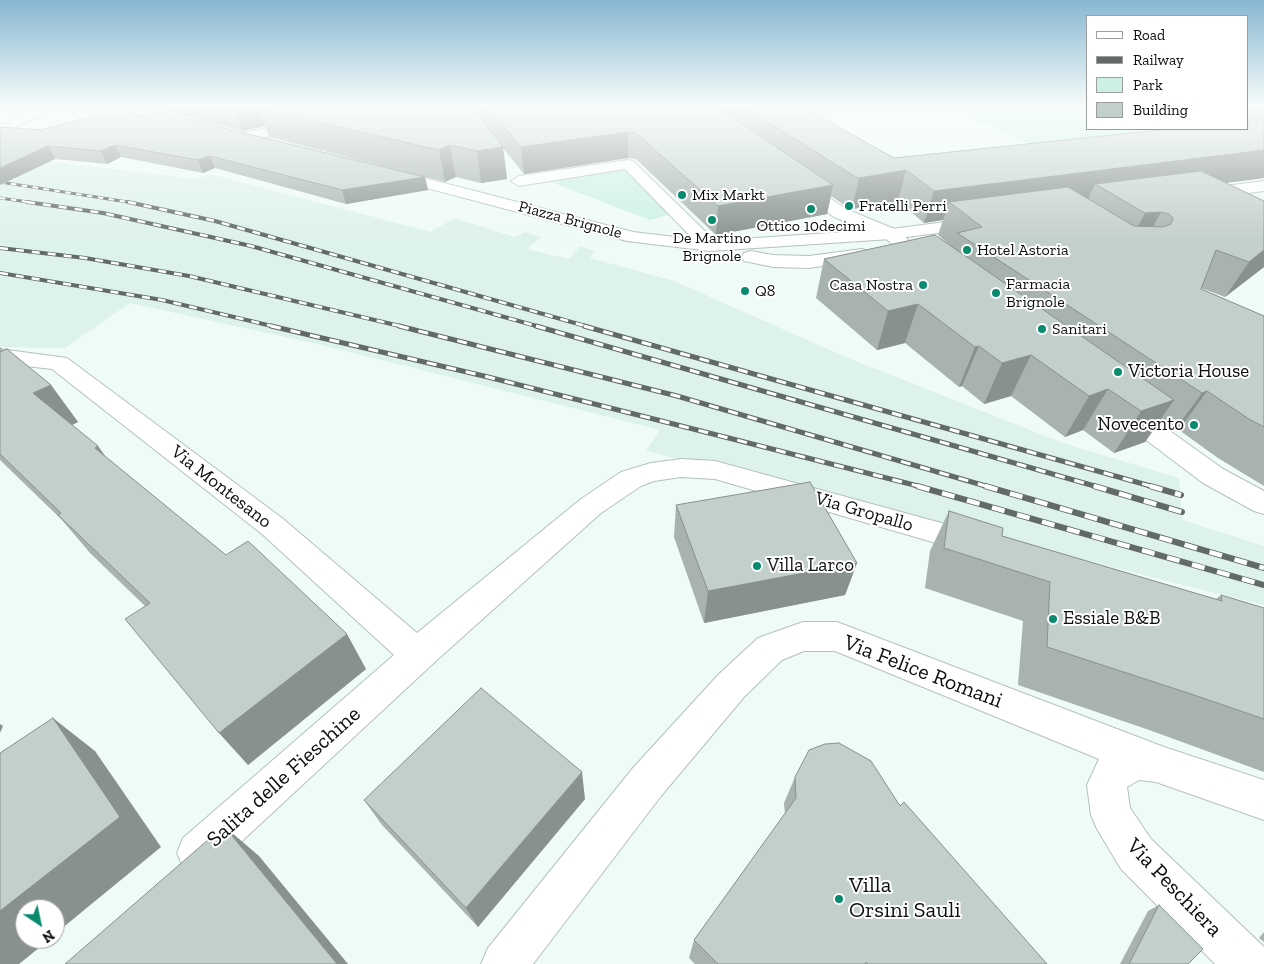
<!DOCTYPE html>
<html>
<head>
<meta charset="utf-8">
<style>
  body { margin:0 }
  #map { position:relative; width:1264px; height:964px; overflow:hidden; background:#effbf7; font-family:"Zilla Slab",serif }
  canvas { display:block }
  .legend { position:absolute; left:1086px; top:15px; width:162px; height:115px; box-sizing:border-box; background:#fff; border:1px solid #9d9f9e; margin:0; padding:6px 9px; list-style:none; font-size:15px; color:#0a0f0d }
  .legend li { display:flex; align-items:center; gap:10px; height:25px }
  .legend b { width:25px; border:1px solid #9d9f9e }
  .north { position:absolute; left:15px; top:899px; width:50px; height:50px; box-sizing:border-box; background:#fff; border:1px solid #9d9f9e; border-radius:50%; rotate:146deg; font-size:14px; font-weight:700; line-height:20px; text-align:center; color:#0a0f0d }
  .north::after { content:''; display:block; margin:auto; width:18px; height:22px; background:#088a6f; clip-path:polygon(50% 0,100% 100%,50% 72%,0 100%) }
</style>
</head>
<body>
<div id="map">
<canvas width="1264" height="964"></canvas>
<ul class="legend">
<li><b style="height:6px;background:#fff"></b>Road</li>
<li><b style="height:6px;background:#626a67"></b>Railway</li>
<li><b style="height:14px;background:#ccf1e4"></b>Park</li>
<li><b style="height:14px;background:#c3cfca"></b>Building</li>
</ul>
<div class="north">N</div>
</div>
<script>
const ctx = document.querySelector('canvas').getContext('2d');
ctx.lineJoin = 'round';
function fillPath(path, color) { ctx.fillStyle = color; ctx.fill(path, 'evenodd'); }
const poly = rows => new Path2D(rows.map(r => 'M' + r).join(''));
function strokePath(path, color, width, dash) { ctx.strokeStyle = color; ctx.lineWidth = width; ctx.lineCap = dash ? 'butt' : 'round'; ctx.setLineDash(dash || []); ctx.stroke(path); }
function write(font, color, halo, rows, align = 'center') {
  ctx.font = font + ' "Zilla Slab",serif'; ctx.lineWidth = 4; ctx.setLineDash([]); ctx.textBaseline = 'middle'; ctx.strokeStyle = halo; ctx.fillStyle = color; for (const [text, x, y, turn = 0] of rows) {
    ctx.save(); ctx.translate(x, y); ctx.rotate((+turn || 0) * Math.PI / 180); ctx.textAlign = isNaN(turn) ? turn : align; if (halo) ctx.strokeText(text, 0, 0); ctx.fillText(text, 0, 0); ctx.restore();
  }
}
const built = poly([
  [0,157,23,158,197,179,210,174,431,232,454,218,515,237,525,232,541,237,527,249,569,259,580,246,595,251,590,258,674,281,848,358,1063,443,1179,478,1182,520,1264,546,1264,605,646,451,660,430,322,345,130,303,65,348,0,347]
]);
const green = poly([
  [947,107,1088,107,1088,129,1244,129,1062,159],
  [628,168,672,214,650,220,553,183,554,179]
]);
const street = poly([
  [45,107,62,107,0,134,0,125,45,107],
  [787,107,826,107,820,111,769,117,763,113,769,109,787,107],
  [304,122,309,123,311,126,309,129,240,141,233,137,240,133,304,122],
  [628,160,633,161,716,242,719,246,716,250,704,250,625,169,519,186,511,181,519,176,628,160],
  [797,178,803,180,846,209,897,230,938,266,936,270,922,270,885,238,834,217,791,186,789,183,791,180,797,178],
  [0,349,67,358,282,518,417,633,581,499,621,472,651,463,681,459,715,461,974,532,985,535,989,543,985,551,974,554,715,479,681,477,654,481,641,486,601,513,438,659,213,868,198,874,183,868,177,853,183,838,394,655,262,534,52,369,0,363,0,349],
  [1122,401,1131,403,1223,469,1264,491,1264,514,1254,511,1203,483,1113,415,1110,409,1113,403,1122,401],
  [803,622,837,622,1164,747,1264,780,1264,820,1156,782,1139,780,1127,787,1130,808,1151,839,1264,947,1264,964,1215,964,1121,869,1097,829,1091,815,1087,785,1099,759,835,651,804,651,782,660,744,697,661,796,533,964,481,964,488,948,633,768,718,675,758,638,803,622]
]);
const secondary = poly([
  [123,107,143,107,193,121,195,124,188,128,125,110,123,107],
  [390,169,633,232,710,241,891,229,977,218,983,219,986,223,983,227,977,228,891,239,710,251,627,241,385,177,382,174,390,169],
  [1264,181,1264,191,1201,199,1193,194,1201,189,1264,181],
  [862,249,869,251,871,255,869,259,809,268,773,267,744,261,742,257,744,253,751,251,773,255,809,256,862,249]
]);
const railFar3 = poly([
  [0,182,134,203],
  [0,198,35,203]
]);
const railFar2 = poly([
  [27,202,103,213,251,246,540,327],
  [128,202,215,221,589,327],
  [0,248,85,258,189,276,404,327],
  [0,273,162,300,276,327]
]);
const railFar1 = poly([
  [271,326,488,377,922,487],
  [399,326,677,396,989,487],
  [536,326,1098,487],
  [584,326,1154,487]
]);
const rail = poly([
  [917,486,1264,585],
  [985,486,1264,568],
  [1094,486,1182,512],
  [1150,486,1181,495]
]);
const wall = poly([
  [166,107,803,107,894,158,1248,129,1248,107,1264,107,1264,178,1225,183,1264,201,1264,267,1225,297,1201,288,1201,289,1264,316,1264,486,1218,458,1179,430,1174,431,1160,421,1145,442,1114,453,1083,430,1065,437,1011,396,984,404,962,386,959,387,905,343,877,350,816,298,824,259,952,247,938,235,943,220,924,223,898,201,852,209,847,207,831,196,827,214,716,235,636,159,628,158,524,174,503,148,507,179,481,183,456,177,445,182,269,137,265,126,242,131,168,112],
  [149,118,425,177,428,190,346,204,215,168,203,173,121,157,107,164,55,159,0,185,41,130],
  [0,347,3,350,51,385,78,422,72,425,98,446,104,456,366,669,248,765,145,606,90,553,62,520,0,460],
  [676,505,857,563,845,595,704,623,674,537],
  [949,511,1002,536,1216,599,1221,595,1264,608,1264,772,1152,731,1018,685,1023,621,925,588,930,551],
  [795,777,900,806,1047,964,695,964,689,958,694,940,785,814,784,803],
  [585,799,478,927,382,825,364,800],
  [1159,905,1188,964,1120,964,1148,911],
  [1264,932,1264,942,1259,938]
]);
const shadedWall = poly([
  [234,107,406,107,258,108,265,126,242,131],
  [712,107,728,107,727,112,711,115],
  [628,132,628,158,524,174,521,147],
  [115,145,121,157,107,164,101,151],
  [450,145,456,177,445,182,439,150],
  [48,146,55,159,0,185,0,168],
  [503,147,507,179,481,183,477,151],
  [1264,150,1264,178,1117,197,1095,184,1087,201,949,202,943,220,924,223,934,191],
  [210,156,215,168,203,173,198,160],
  [906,170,898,201,852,209,859,178],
  [425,177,428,190,346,204,342,190],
  [833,185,827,214,716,235,718,206],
  [1161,212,1143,245,1127,247,1145,213],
  [1264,250,1264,267,1225,297,1249,262],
  [918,304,905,343,877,350,888,311],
  [979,346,962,386,959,387,975,347],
  [1031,355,1011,396,984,404,1002,363],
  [51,385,78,422,62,430,33,393],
  [1108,389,1083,430,1065,437,1089,396],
  [1207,391,1179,430,1174,431,1202,393],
  [1174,400,1145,442,1114,453,1141,411],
  [98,446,125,484,95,448],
  [857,563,845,595,704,623,708,591],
  [347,634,366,669,248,765,219,733],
  [53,718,95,751,161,847,55,934,55,909,25,909,25,939,50,939,19,964,0,964,0,911],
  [0,724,3,726,0,733],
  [582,772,585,799,478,927,466,908],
  [224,826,259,856,348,964,337,964]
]);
const building = poly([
  [263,107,472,107,503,147,477,151,450,145,439,150,258,108,263,107],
  [488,107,717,107,833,185,718,206,636,133,628,132,521,147,488,107],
  [744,107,803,107,894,158,1169,129,1248,129,1248,120,1264,119,1264,150,934,191,906,170,859,178,854,176,744,107],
  [117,109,149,118,154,111,425,177,342,190,210,156,198,160,115,145,101,151,48,146,0,168,0,127,41,130,117,109],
  [1201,171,1264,201,1264,250,1249,262,1216,250,1201,289,1264,316,1264,427,1249,419,1207,391,1202,393,957,233,982,227,949,202,1068,187,1134,226,1163,227,1171,224,1173,218,1169,214,1161,212,1145,213,1095,184,1201,171],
  [935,235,1174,400,1141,411,1108,389,1089,396,1031,355,1002,363,979,346,975,347,918,304,888,311,824,259,935,235],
  [7,349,51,385,33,393,98,446,95,448,226,555,248,541,347,634,219,733,125,619,150,603,58,515,61,513,0,454,0,352,7,349],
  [810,482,857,563,708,591,676,505,810,482],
  [949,511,1003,528,1002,536,1222,601,1221,595,1264,608,1264,719,1194,695,1047,647,1050,582,944,548,949,511],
  [481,688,582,772,466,908,364,800,481,688],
  [53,718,120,817,0,911,0,753,53,718],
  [839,743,871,761,900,806,904,802,1047,964,868,964,866,962,865,964,718,964,694,940,796,798,795,777,809,750,825,744,839,743],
  [224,826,337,964,65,964,224,826],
  [1159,905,1203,949,1188,964,1129,964,1159,905]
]);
const markers = [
  [682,195,5,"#088a6f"],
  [849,206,5,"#088a6f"],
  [811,209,5,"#088a6f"],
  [712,220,5,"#088a6f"],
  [967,250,5,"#088a6f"],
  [923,285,5,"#088a6f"],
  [745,291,5,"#088a6f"],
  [996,293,5,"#088a6f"],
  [1042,329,5,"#088a6f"],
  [1118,372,5,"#088a6f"],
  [1194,425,5,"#088a6f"],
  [757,566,5,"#088a6f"],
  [1053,619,5,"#088a6f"],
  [839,899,5,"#088a6f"]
];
const farPoinames = [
  ["Mix Markt",692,195],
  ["Fratelli Perri",859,206],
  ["Ottico 10decimi",811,226,"center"],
  ["De Martino",712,238,"center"],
  ["Brignole",712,256,"center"],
  ["Hotel Astoria",977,250],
  ["Farmacia",1006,284],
  ["Brignole",1006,302],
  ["Casa Nostra",913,285,"right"],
  ["Q8",755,291],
  ["Sanitari",1052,329]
];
const farStreetnames = [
  ["Piazza Brignole",570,220,15]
];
const poiNames = [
  ["Victoria House",1128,372],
  ["Novecento",1184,425,"right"],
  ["Villa Larco",767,566],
  ["Essiale B&B",1063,619]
];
const streetNames = [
  ["Via Montesano",221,487,38],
  ["Via Gropallo",864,512,16]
];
const nearStreetnames = [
  ["Via Felice Romani",923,672,21],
  ["Salita delle Fieschine",284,777,-42],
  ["Via Peschiera",1174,888,46]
];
const nearPoinames = [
  ["Villa",849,886],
  ["Orsini Sauli",849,911]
];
fillPath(built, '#ddf2ea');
fillPath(green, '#ccf1e4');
strokePath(street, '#b5c1bd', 2);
strokePath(secondary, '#b5c1bd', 2);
fillPath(street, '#fff');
fillPath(secondary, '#fff');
strokePath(railFar3, '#626a67', 3);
strokePath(railFar2, '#626a67', 4);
strokePath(railFar1, '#626a67', 5);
strokePath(rail, '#626a67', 6);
strokePath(railFar3, '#fff', 2, [5.5]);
strokePath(railFar2, '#fff', 2.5, [8]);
strokePath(railFar1, '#fff', 3, [10]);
strokePath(rail, '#fff', 4.5, [13]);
fillPath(wall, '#a8b2ae');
fillPath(shadedWall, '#88918d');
fillPath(building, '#c3cfca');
strokePath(building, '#88918d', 1);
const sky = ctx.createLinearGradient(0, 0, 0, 242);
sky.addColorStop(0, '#87b7d1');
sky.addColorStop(0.44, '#f8fdfb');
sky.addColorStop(1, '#f8fdfb00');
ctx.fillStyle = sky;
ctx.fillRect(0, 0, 1264, 242);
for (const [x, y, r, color] of markers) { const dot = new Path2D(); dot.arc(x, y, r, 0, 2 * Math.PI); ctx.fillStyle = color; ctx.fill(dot); strokePath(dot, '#fff', 2); }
write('16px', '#0a0f0d', '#fff', farPoinames, 'left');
write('16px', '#0a0f0d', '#fff', farStreetnames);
write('19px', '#0a0f0d', '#fff', poiNames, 'left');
write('19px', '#0a0f0d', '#fff', streetNames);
write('22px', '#0a0f0d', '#fff', nearStreetnames);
write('22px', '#0a0f0d', '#fff', nearPoinames, 'left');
</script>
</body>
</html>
